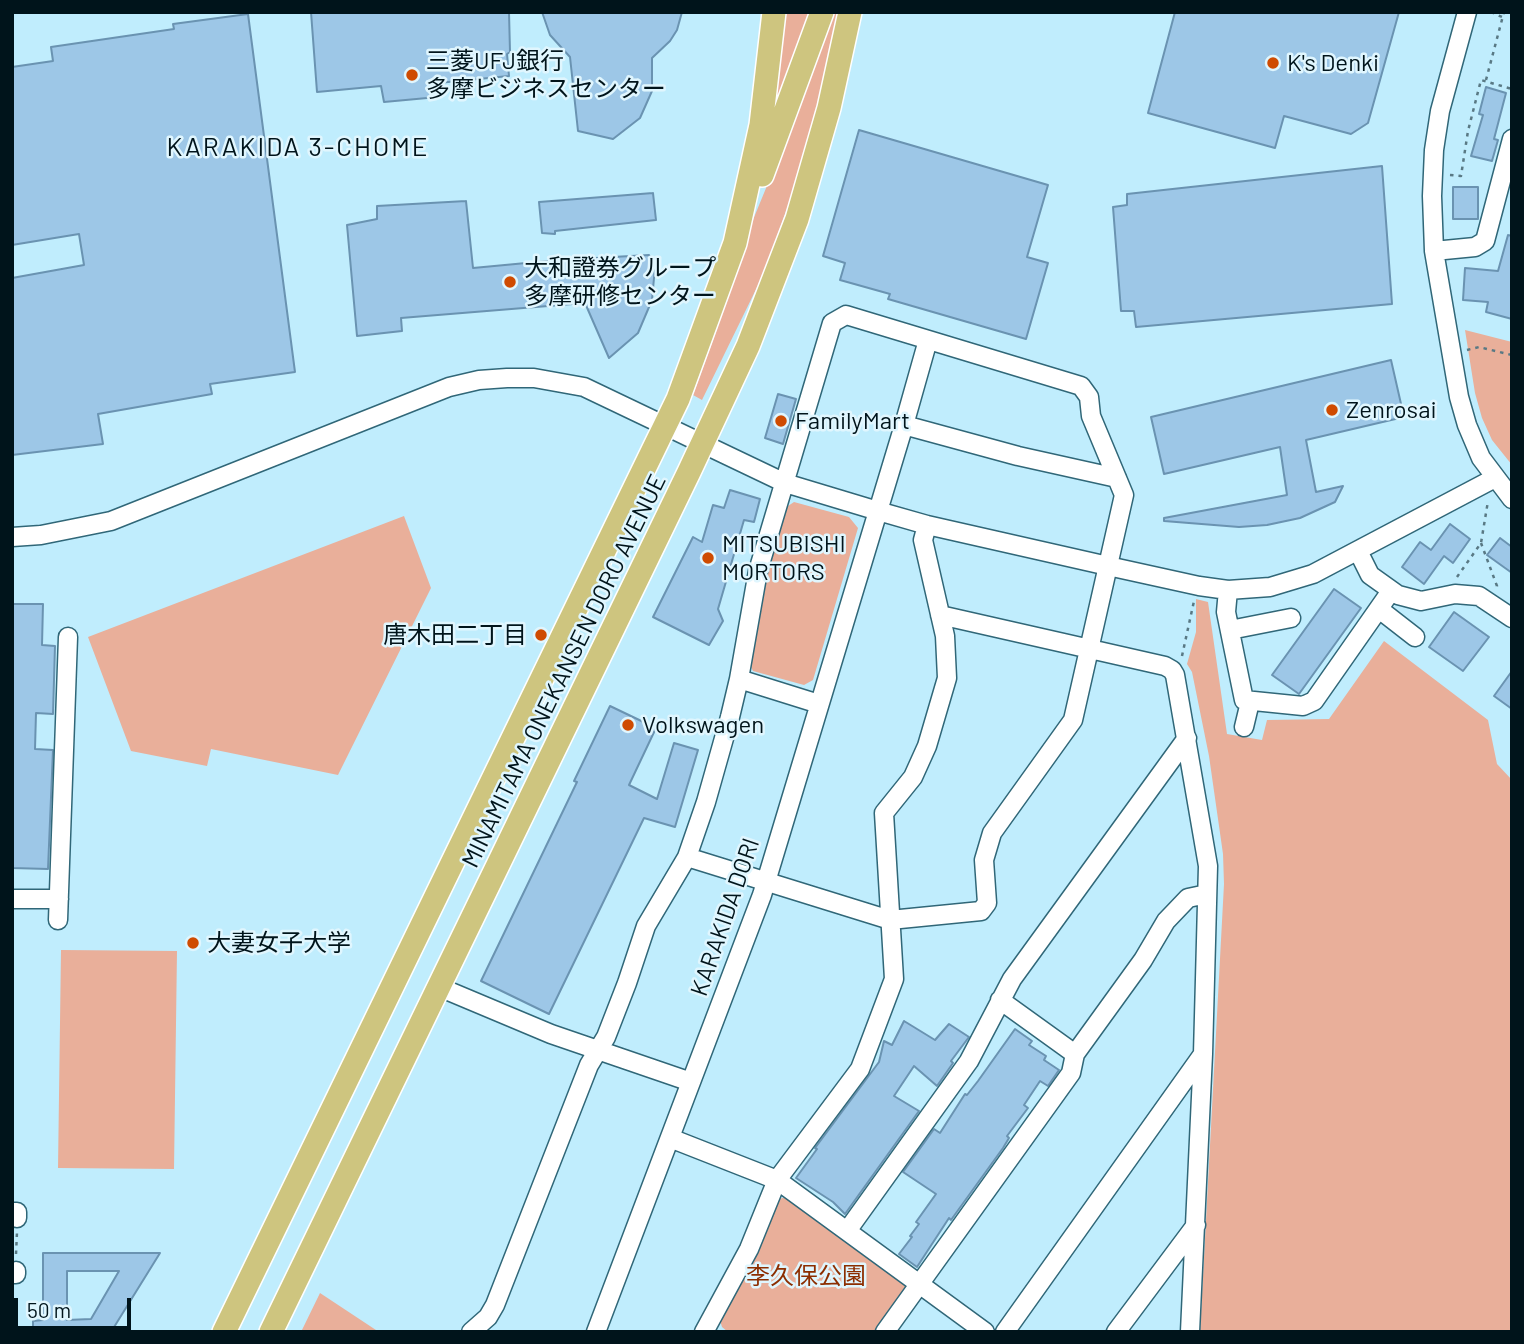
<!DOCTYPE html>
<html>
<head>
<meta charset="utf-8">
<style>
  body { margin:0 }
  #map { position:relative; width:1524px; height:1344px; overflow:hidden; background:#c0edfd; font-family:Barlow,sans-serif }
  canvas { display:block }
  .frame { position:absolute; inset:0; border:14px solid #00141b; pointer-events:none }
  .scale { position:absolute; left:14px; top:1298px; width:117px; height:32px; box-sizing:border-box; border:4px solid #00141b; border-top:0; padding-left:9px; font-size:21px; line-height:24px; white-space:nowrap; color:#00141b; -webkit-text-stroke:5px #e0f6fe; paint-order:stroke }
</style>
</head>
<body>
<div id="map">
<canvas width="1524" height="1344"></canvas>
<div class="frame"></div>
<div class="scale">50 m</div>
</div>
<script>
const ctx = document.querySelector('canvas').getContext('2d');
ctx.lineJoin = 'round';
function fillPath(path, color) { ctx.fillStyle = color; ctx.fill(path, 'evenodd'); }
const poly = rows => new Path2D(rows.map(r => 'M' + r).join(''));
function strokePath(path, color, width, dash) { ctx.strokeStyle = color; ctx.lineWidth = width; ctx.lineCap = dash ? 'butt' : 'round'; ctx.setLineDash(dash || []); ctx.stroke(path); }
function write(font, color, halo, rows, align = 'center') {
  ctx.font = font + ' Barlow,"Noto Sans JP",sans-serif'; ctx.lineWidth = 5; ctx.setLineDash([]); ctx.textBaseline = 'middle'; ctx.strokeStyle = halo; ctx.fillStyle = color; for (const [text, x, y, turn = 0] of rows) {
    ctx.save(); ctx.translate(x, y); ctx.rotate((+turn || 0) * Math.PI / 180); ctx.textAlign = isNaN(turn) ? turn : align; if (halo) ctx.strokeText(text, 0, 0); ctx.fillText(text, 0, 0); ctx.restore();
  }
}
const green = poly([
  [784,12,812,12,775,110,783,31],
  [831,12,838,12,815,118,793,192,763,275,702,400,693,395,717,329,741,249,794,120],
  [1465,330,1512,342,1512,465,1492,440,1482,418,1475,393],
  [794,502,849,517,858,528,813,680,804,685,753,671,748,661,763,584,785,508],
  [404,516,431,588,338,775,211,749,207,766,131,751,88,637],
  [1196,599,1208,602,1227,734,1262,740,1267,720,1329,719,1384,641,1488,720,1497,764,1512,780,1512,1332,1200,1332,1224,884,1223,854,1209,756,1192,672,1187,664,1196,632],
  [61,950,177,951,174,1169,58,1168],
  [789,1196,908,1283,874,1332,728,1332,722,1327,719,1317,776,1200],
  [320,1293,379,1332,301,1332]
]);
const building = poly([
  [311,12,509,12,510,52,507,54,509,76,438,83,438,97,384,102,381,86,317,92,311,12],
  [542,12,682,12,677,30,670,41,652,58,652,91,640,118,613,139,578,131,570,57,550,35,542,12],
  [1175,12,1399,12,1368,123,1351,134,1284,116,1275,148,1148,113,1175,12],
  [248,14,295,372,210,384,212,394,98,414,103,444,12,455,12,278,84,265,79,234,12,245,12,67,53,61,51,47,174,29,173,24,248,14],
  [1486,87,1506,93,1494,139,1498,140,1492,161,1471,156,1483,115,1479,114,1486,87],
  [859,130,1048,185,1027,257,1048,263,1026,339,888,299,890,294,840,280,845,263,823,256,859,130],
  [1382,166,1392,304,1136,327,1134,311,1121,311,1113,207,1127,205,1127,194,1382,166],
  [1453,187,1478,187,1478,219,1453,219,1453,187],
  [653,193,656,220,555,231,555,234,542,233,539,202,653,193],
  [466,201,473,268,558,260,649,255,655,267,652,300,638,333,609,358,585,303,401,318,402,331,357,336,347,225,377,219,377,206,466,201],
  [1508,235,1512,236,1512,319,1486,312,1488,302,1463,300,1465,268,1498,271,1508,235],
  [1391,360,1404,417,1306,440,1316,492,1343,486,1335,502,1300,518,1267,525,1239,527,1164,521,1164,518,1287,495,1280,447,1164,474,1151,417,1391,360],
  [778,394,796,399,783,444,765,438,778,394],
  [730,490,760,499,754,522,744,520,718,609,723,621,709,645,653,617,693,537,702,542,713,505,724,508,730,490],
  [1450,524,1470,539,1453,563,1444,556,1424,584,1402,567,1420,542,1431,550,1450,524],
  [1500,538,1512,547,1512,573,1487,555,1500,538],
  [1334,589,1361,608,1299,694,1272,675,1334,589],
  [12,604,43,604,42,645,55,646,53,714,36,713,35,749,53,750,48,869,12,868,12,604],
  [1454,612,1489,637,1463,671,1429,647,1454,612],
  [1512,671,1512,709,1494,696,1512,671],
  [610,706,656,728,629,785,657,799,674,743,698,750,675,827,644,818,549,1014,481,981,577,782,574,781,610,706],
  [904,1021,935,1040,949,1024,969,1037,951,1061,953,1063,937,1086,914,1066,894,1096,919,1111,845,1214,833,1202,796,1178,817,1149,815,1148,879,1062,884,1041,892,1045,904,1021],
  [1015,1029,1032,1041,1029,1045,1046,1056,1044,1060,1059,1070,1048,1086,1040,1081,1024,1105,1028,1108,1007,1136,1009,1138,1003,1148,951,1220,949,1218,917,1267,899,1254,912,1237,910,1236,919,1224,916,1222,936,1194,903,1172,934,1129,940,1133,965,1094,967,1095,978,1081,1015,1029],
  [43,1253,160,1253,111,1332,33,1332,33,1321,43,1320,43,1253],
  [67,1271,119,1271,91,1319,67,1320,67,1271]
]);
const path = poly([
  [1491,12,1502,17],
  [1486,80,1504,12],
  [1450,175,1461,176,1468,131,1481,80,1512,89],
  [1467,350,1479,347,1512,355],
  [1481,543,1497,586,1495,589],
  [1457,577,1481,543,1488,501],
  [1182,656,1194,601],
  [16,1254,17,1232]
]);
const minor = poly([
  [1467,12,1440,111,1434,150,1432,196,1434,251,1459,397,1467,425,1481,458,1512,499],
  [1434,251,1475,247,1485,241,1512,139],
  [904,425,1018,456,1117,478],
  [12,537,41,535,111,521,449,387,479,380,507,378,534,378,584,387,785,483,878,511,927,525,1108,566,1199,586,1228,590,1270,587,1313,574,1495,478],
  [1358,551,1370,575,1398,595,1421,601,1455,594,1479,596,1512,618],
  [1228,590,1226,612,1244,700,1303,706,1314,701,1391,591],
  [1379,609,1415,637],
  [940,615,1165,666,1172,670,1175,675,1208,866,1203,1054,1190,1332],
  [1230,630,1291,618],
  [739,679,819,704],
  [1244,727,1250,702],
  [12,899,59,899],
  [58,920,68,637],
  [439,987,551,1034,691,1082],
  [1000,1000,1075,1054],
  [670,1138,777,1180,985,1332],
  [12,1212,17,1212,17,1218],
  [847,1231,969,1061,1012,979,1187,738],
  [12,1274,16,1274,16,1271],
  [471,1332,488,1317,495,1305,589,1065,606,1037,627,983,646,926,687,857,706,802,730,717,739,679,758,571,832,323,846,315,1081,386,1089,397,1091,416,1124,495,1073,720,992,833,984,860,987,903,981,911,890,920,687,857],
  [596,1332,762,895,904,425,928,340],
  [704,1332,749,1249,777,1180,860,1069,894,979,884,813,913,777,927,746,947,678,945,636,923,540,927,525],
  [885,1332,1071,1073,1075,1054,1143,960,1166,921,1188,898,1207,894],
  [1005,1332,1203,1054],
  [1116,1332,1196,1225]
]);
const major = poly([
  [762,175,822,12],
  [224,1332,678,399,735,243,761,125,774,12],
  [271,1332,689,472,748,346,797,219,829,108,850,12]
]);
const markers = [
  [1273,63,7,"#cf4b01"],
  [412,75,7,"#cf4b01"],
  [510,282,7,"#cf4b01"],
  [1332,410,7,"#cf4b01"],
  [781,421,7,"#cf4b01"],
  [708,558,7,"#cf4b01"],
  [541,635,7,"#cf4b01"],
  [628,725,7,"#cf4b01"],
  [193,943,7,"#cf4b01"]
];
const poiNames = [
  ["三菱UFJ銀行",426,61],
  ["多摩ビジネスセンター",426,89],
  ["K's Denki",1287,63],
  ["大和證券グループ",524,268],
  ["多摩研修センター",524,296],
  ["Zenrosai",1346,410],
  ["FamilyMart",795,421],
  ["MITSUBISHI",722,544],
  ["MORTORS",722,572],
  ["唐木田二丁目",527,635,"right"],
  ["Volkswagen",642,725],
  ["大妻女子大学",207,943]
];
const streetNames = [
  ["MINAMITAMA ONEKANSEN DORO AVENUE",564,671,-64],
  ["KARAKIDA DORI",725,917,-71]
];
const parkNames = [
  ["李久保公園",806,1276]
];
const neighbourhoodNames = [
  ["KARAKIDA 3-CHOME",298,147]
];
fillPath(green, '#e9af9a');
fillPath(building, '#9dc7e7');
strokePath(building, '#6a93b1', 2);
strokePath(minor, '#306778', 21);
strokePath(major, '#fff', 26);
strokePath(path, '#597984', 2.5, [3.5, 5]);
strokePath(minor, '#fff', 18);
strokePath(major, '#cec57f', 23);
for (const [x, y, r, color] of markers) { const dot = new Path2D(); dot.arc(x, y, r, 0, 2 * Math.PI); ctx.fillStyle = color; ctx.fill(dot); strokePath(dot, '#e0f6fe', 2.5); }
write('24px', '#00141b', '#e0f6fe', poiNames, 'left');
write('24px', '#00141b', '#e0f6fe', streetNames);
write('24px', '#8c2e00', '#e0f6fe', parkNames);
ctx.letterSpacing = '2px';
write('26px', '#00141b', '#e0f6fe', neighbourhoodNames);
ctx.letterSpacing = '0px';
</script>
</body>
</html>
